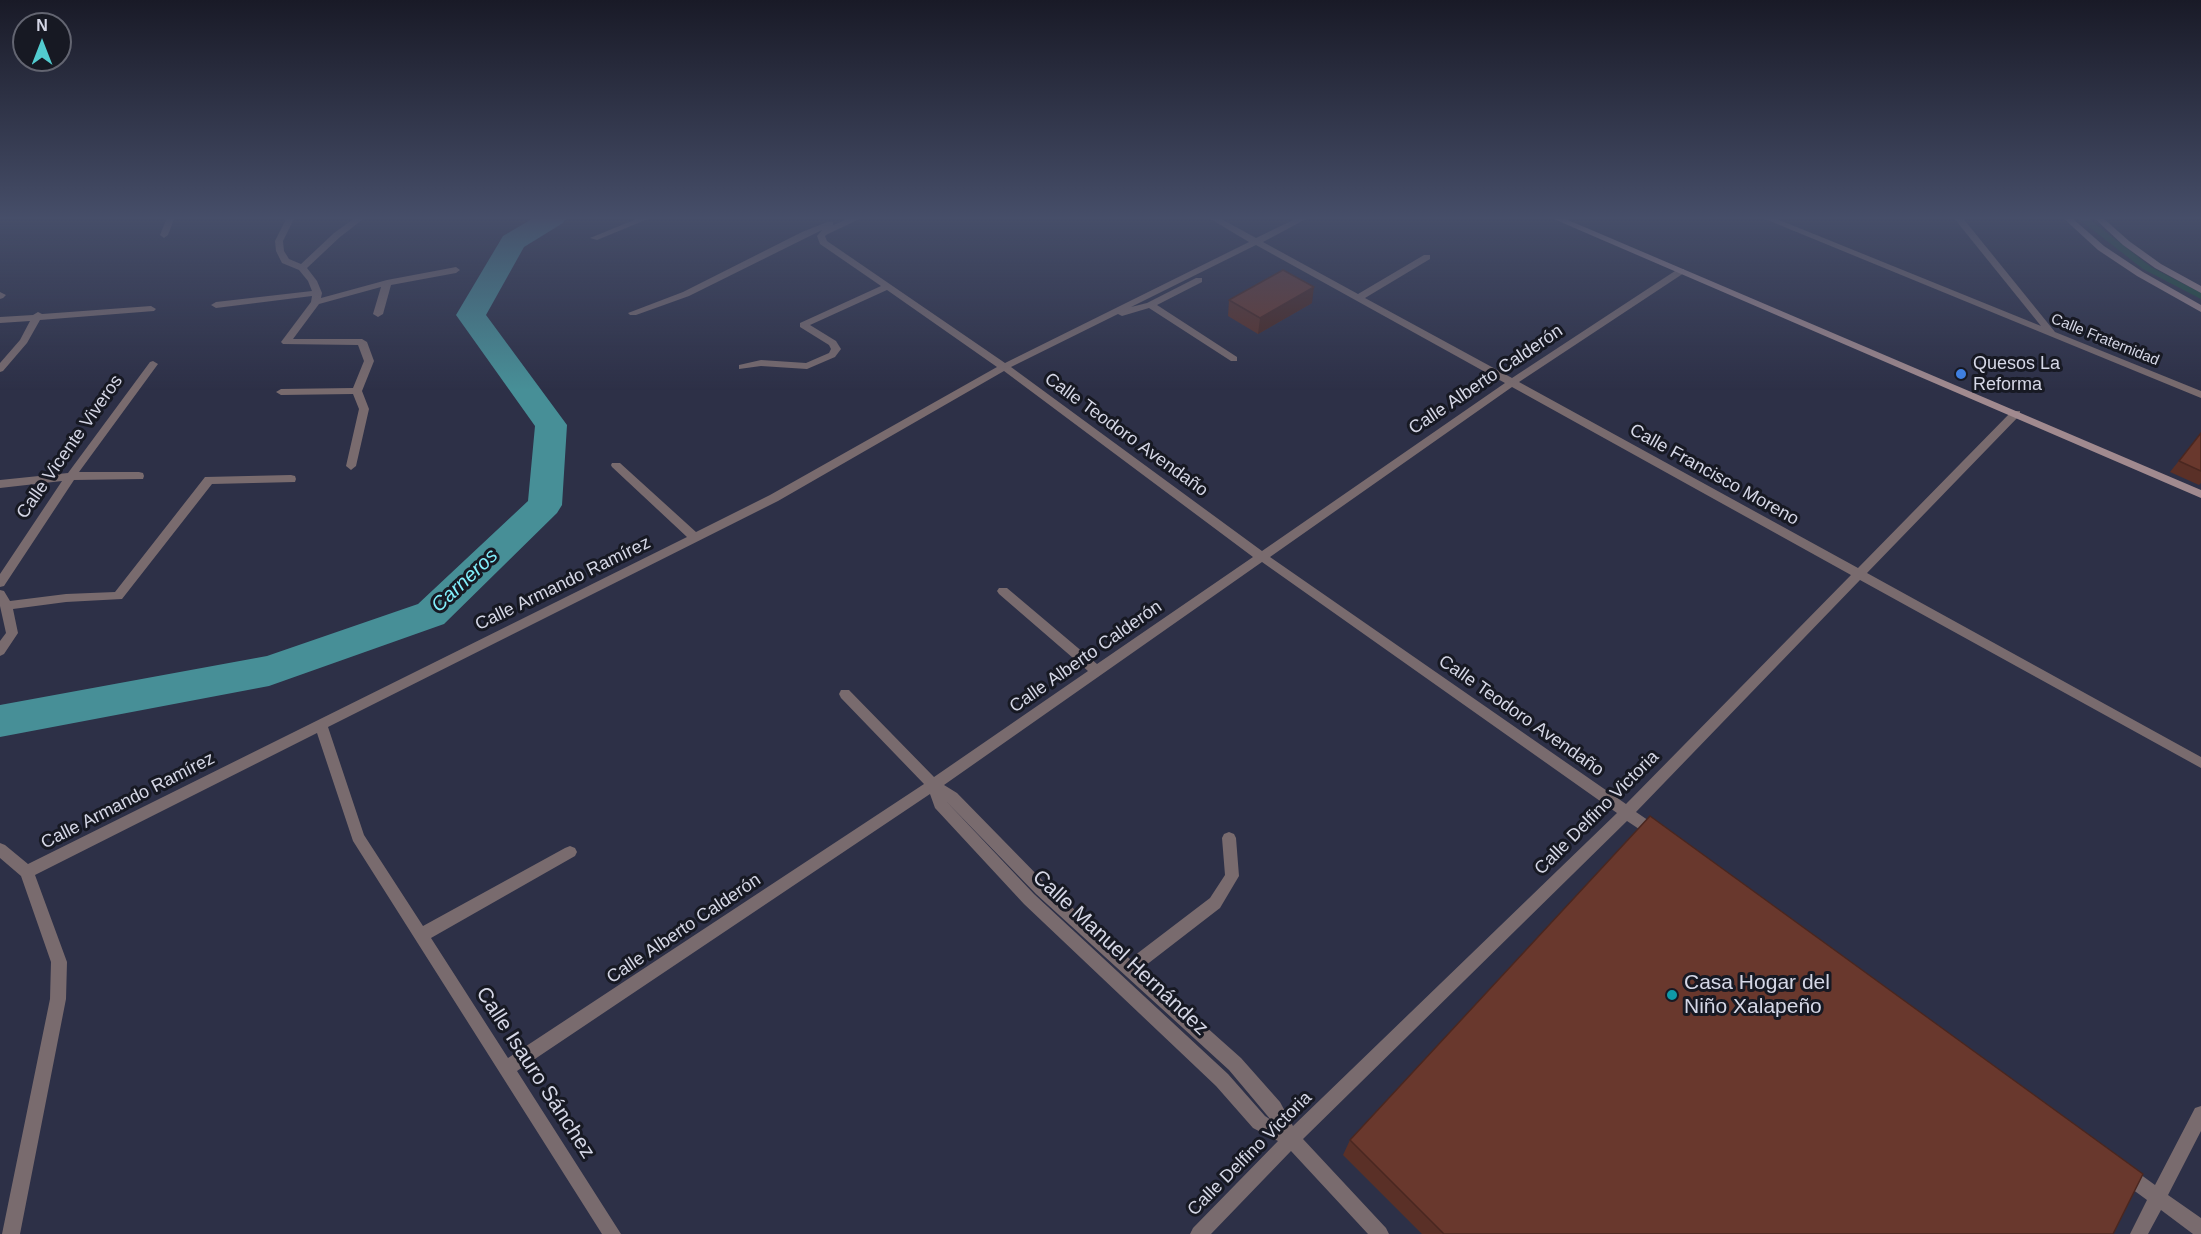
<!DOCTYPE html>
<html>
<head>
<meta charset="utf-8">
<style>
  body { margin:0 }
  #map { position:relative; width:2201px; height:1234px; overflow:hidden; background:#2d3047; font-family:Helvetica,sans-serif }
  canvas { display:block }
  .north { position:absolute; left:12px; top:12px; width:60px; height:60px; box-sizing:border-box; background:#171923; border:2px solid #636571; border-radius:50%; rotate:0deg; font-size:16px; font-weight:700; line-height:24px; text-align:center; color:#d5d7e6 }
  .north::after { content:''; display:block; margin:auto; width:21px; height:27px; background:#52ccd0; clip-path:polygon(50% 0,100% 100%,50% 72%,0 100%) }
</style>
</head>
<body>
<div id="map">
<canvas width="2201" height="1234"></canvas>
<div class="north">N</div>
</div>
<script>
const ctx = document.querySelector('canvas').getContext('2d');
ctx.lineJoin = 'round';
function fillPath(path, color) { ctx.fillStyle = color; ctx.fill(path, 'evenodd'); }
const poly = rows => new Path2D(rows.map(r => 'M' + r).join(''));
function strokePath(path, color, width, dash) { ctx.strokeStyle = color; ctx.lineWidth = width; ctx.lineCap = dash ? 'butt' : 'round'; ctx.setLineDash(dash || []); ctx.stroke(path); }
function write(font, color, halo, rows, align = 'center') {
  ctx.font = font + ' Helvetica,sans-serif'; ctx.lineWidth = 6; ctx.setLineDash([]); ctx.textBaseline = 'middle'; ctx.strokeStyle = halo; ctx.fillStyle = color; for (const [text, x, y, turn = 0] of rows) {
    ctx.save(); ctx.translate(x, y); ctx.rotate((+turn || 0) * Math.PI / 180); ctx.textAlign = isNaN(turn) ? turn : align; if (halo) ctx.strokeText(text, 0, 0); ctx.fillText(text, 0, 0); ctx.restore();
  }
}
const green = poly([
  [2076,217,2087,217,2151,267,2201,293,2201,299,2143,269]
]);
const river = poly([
  [535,217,567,217,563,223,524,247,486,315,567,425,562,505,557,513,444,624,269,686,0,737,0,705,267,656,418,604,528,501,535,426,456,315,503,236,535,217]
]);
const street = poly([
  [167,217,175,217,168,235,164,238,160,235,167,217],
  [287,217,295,217,283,241,284,251,289,259,301,264,334,233,356,217,366,217,340,237,307,268,317,281,322,293,321,298,387,280,456,267,460,270,456,273,391,285,383,314,378,317,373,314,381,287,319,304,293,339,362,339,367,342,374,361,362,391,369,409,356,466,351,470,346,466,359,409,353,394,281,395,276,392,281,389,353,388,364,361,358,345,283,344,281,342,311,302,312,296,216,308,211,305,216,302,312,291,308,281,299,270,282,263,276,251,275,241,287,217],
  [641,217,653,217,597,240,590,238,641,217],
  [852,217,864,217,828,234,825,236,827,241,1005,363,1249,242,1207,217,1218,217,1256,238,1299,217,1310,217,1263,242,1358,294,1424,255,1430,255,1430,259,1365,298,1512,378,1678,269,1684,269,1684,273,1519,382,1858,568,2012,411,2020,411,2020,415,1867,573,2201,757,2201,768,1860,580,1636,812,1661,829,1663,833,1661,837,1656,839,1651,837,1627,821,1303,1139,1386,1228,1389,1234,1368,1234,1291,1151,1211,1234,1190,1234,1193,1228,1278,1141,1253,1128,1216,1086,1024,904,935,808,930,794,517,1071,621,1234,602,1234,353,841,317,733,35,875,67,962,66,999,20,1234,2,1234,50,999,51,962,21,876,0,858,0,843,5,845,28,864,687,537,612,467,611,465,612,463,620,463,696,532,770,495,997,367,887,290,810,325,836,341,841,349,835,357,807,369,761,366,739,369,739,365,761,360,806,363,829,353,831,349,829,345,800,327,800,323,881,286,820,244,817,236,822,230,689,296,636,315,630,315,628,313,683,292,802,232,827,222,833,222,833,225,852,217],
  [1256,245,1505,383,1262,551,1011,367,1118,314,1122,316,1149,308,1231,361,1237,361,1237,357,1157,305,1202,282,1202,278,1196,278,1147,303,1131,307,1256,245],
  [1004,371,1253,557,1097,664,1007,588,999,588,997,591,999,594,1088,671,934,777,849,690,841,690,839,694,841,698,924,784,508,1058,431,938,575,856,577,852,575,848,570,846,565,848,423,926,364,835,328,727,778,501,1004,371],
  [1512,387,1851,575,1626,804,1270,557,1512,387],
  [1262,562,1617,813,1293,1126,1280,1102,1241,1058,1141,969,1220,908,1239,876,1236,838,1234,834,1229,832,1224,834,1222,838,1225,875,1210,898,1130,959,1046,884,957,793,944,785,1262,562],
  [945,800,1036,894,1229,1070,1271,1120,1265,1116,1228,1074,1034,894,945,800],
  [1760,217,1772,217,2041,326,1953,217,1962,217,2055,332,2201,391,2201,398,1760,217],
  [0,292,6,295,3,298,0,299,0,292],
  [151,306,156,309,154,311,40,320,27,343,3,371,0,372,0,363,20,340,30,321,0,323,0,317,33,315,38,312,42,314,151,306],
  [153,361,158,364,79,472,139,472,143,473,144,476,143,479,74,480,4,586,0,587,0,574,62,481,0,488,0,480,68,473,150,362,153,361],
  [291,475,295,476,296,479,295,482,212,484,122,599,66,602,13,609,18,633,4,654,0,656,0,641,6,633,0,606,0,590,4,591,10,601,66,594,115,592,205,477,291,475],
  [2201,1106,2201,1131,2168,1195,2201,1218,2201,1234,2193,1234,2161,1210,2148,1234,2130,1234,2147,1200,2121,1181,2119,1175,2121,1169,2127,1167,2133,1169,2155,1185,2195,1108,2201,1106]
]);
const secondary = poly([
  [1549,217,1561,217,2201,490,2201,498,1549,217],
  [2062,217,2071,217,2104,246,2143,272,2201,305,2201,312,2137,276,2098,250,2062,217],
  [2093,217,2102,217,2129,241,2161,264,2201,286,2201,293,2155,268,2123,245,2093,217]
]);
const wall = poly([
  [1229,300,1312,303,1258,334,1228,316],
  [2201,433,2201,483,2199,485,2170,472],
  [1350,1140,2113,1234,1422,1234,1343,1155]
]);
const shadedWall = poly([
  [1314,287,1312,303,1258,334,1260,318]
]);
const building = poly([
  [1283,270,1314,287,1260,318,1229,300,1283,270],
  [2201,433,2201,471,2179,461,2201,433],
  [1650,816,2143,1174,2113,1234,1444,1234,1350,1140,1650,816]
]);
const markers = [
  [1961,374,6,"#3f7fe0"],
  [1672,995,6,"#0f9aa8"]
];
const farStreetnames = [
  ["Calle Fraternidad",2105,340,22]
];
const poiNames = [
  ["Quesos La",1973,364],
  ["Reforma",1973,385]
];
const streetNames = [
  ["Calle Alberto Calderón",1486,380,-34],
  ["Calle Teodoro Avendaño",1126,435,36],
  ["Calle Vicente Viveros",70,447,-55],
  ["Calle Francisco Moreno",1714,475,29],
  ["Calle Armando Ramírez",563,584,-26],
  ["Calle Alberto Calderón",1086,657,-35],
  ["Calle Teodoro Avendaño",1521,716,35],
  ["Calle Armando Ramírez",128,801,-27],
  ["Calle Delfino Victoria",1597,813,-45],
  ["Calle Alberto Calderón",684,929,-34],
  ["Calle Delfino Victoria",1250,1154,-45]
];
const waterNames = [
  ["Carneros",465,581,-43]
];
const nearStreetnames = [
  ["Calle Manuel Hernández",1120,953,43],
  ["Calle Isauro Sánchez",535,1073,57]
];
const nearPoinames = [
  ["Casa Hogar del",1684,983],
  ["Niño Xalapeño",1684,1007]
];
fillPath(green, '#1a4e3a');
fillPath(river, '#478f97');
fillPath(street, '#796b6e');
fillPath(secondary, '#a18a8f');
fillPath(wall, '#5a3027');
fillPath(shadedWall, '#4a2720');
fillPath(building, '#69382d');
strokePath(building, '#4a2720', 1.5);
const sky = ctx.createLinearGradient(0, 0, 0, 390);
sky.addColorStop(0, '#191a27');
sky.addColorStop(0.56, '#464e69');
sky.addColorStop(1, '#464e6900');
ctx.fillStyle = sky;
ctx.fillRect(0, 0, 2201, 390);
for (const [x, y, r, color] of markers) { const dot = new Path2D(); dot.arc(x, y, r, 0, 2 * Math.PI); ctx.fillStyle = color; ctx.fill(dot); strokePath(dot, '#171923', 2); }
write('15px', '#d5d7e6', '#171923', farStreetnames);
write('18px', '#d5d7e6', '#171923', poiNames, 'left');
write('18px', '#d5d7e6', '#171923', streetNames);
write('italic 20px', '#82f0fd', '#171923', waterNames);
write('21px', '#d5d7e6', '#171923', nearStreetnames);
write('21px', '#d5d7e6', '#171923', nearPoinames, 'left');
</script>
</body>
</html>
